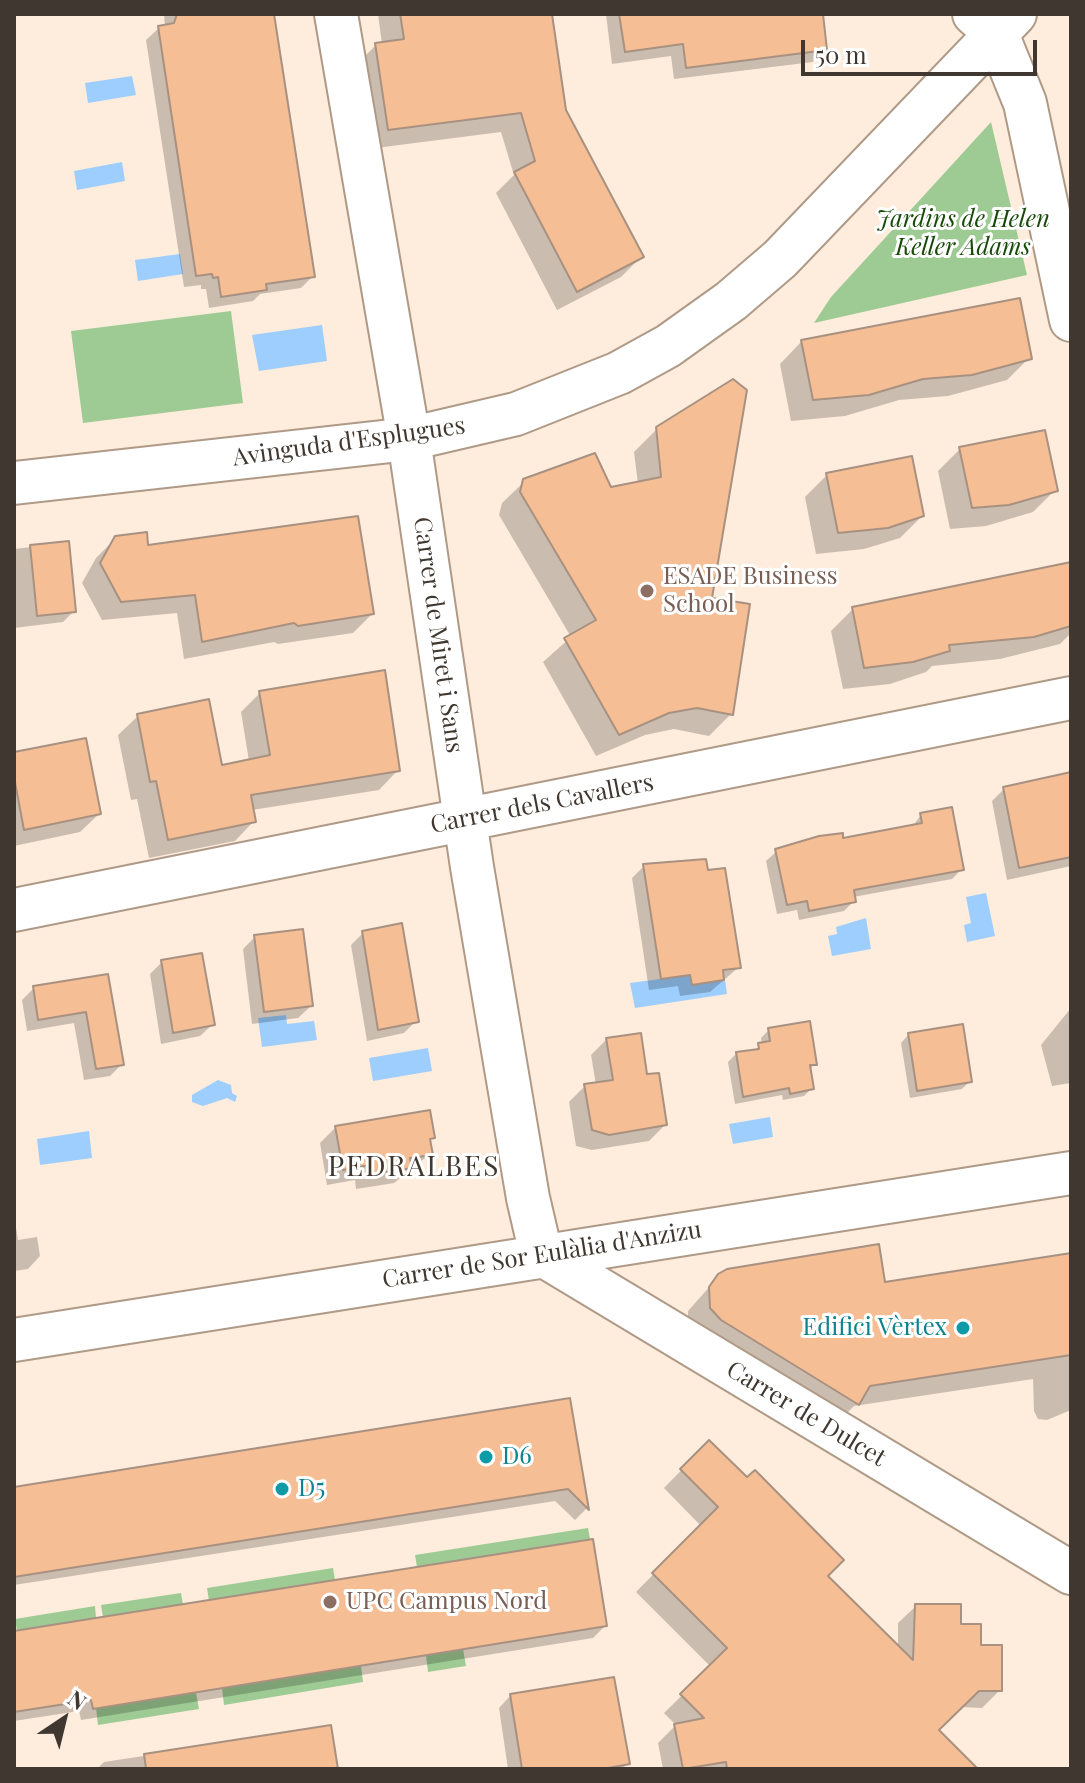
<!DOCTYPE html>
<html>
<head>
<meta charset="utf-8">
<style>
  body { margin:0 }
  #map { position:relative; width:1085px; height:1783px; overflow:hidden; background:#feecdc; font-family:"Playfair Display",serif }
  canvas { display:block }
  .frame { position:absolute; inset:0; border:16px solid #403830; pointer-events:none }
  .north { position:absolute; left:24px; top:1679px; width:80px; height:80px; -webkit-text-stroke:6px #fff; paint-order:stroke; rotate:35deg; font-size:22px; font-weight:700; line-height:32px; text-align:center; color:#403830 }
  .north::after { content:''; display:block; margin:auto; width:28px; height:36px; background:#403830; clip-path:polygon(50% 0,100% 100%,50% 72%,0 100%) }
  .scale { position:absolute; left:801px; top:40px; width:236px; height:36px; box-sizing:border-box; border:4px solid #403830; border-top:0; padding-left:10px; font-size:24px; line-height:28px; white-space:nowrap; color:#403830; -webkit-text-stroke:6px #fff; paint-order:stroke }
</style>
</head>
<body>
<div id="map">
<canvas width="1085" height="1783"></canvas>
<div class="frame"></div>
<div class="north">N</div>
<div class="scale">50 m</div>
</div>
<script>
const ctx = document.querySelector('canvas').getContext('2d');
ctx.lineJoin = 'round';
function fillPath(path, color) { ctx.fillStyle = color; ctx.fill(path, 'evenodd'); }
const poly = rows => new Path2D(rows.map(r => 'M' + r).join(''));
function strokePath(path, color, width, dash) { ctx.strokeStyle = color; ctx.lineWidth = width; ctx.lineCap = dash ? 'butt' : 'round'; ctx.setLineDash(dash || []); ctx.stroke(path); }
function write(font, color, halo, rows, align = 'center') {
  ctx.font = font + ' "Playfair Display",serif'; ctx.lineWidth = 6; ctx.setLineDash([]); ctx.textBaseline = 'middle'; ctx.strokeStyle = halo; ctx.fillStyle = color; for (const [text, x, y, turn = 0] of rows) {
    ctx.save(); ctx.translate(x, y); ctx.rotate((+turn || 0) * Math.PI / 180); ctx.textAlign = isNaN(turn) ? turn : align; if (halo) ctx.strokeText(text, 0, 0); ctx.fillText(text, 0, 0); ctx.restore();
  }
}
const green = poly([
  [991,122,1027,275,814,323,831,297],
  [231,311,243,403,83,423,71,331],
  [588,1528,590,1539,417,1567,415,1555],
  [333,1568,335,1580,209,1601,207,1588],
  [181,1593,183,1605,103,1617,101,1605],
  [95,1606,96,1618,17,1631,15,1619],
  [463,1649,466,1666,428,1672,426,1655],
  [361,1666,363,1682,224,1705,222,1688],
  [196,1693,199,1709,98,1725,96,1708]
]);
const water = poly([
  [132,76,136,95,88,103,85,83],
  [122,162,125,181,77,190,74,171],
  [180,254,183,274,138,281,135,260],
  [322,325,327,361,259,371,252,335],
  [986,893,995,936,967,942,964,925,971,923,966,897],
  [866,918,871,949,832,956,828,936,837,934,836,927],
  [690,975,692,985,725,980,727,994,635,1008,630,983],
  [286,1015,287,1024,314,1021,317,1040,262,1047,258,1018],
  [428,1048,432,1071,373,1081,369,1058],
  [218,1080,231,1085,232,1093,237,1096,235,1102,227,1098,203,1106,192,1102,192,1095],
  [770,1117,773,1137,733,1144,729,1124],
  [89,1131,92,1158,40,1165,37,1139]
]);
const shadow = poly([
  [164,14,272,14,313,276,301,288,260,294,253,301,209,308,206,289,201,289,201,285,184,287,146,40,159,28,165,27],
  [378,14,550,14,564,110,641,257,621,277,557,310,496,193,514,175,501,132,368,149,356,65,376,45,382,44],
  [606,14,821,14,825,49,813,62,674,79,671,56,612,64],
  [802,341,1029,358,1007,380,948,396,899,400,845,416,791,421,780,364],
  [657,429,710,600,731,714,709,736,674,729,645,735,596,756,543,662,571,637,499,515,502,503,525,481,610,489,638,484,634,452],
  [960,449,1055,490,1033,512,986,526,950,529,938,471],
  [827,475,922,516,900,538,864,549,816,554,805,497],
  [116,538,372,614,353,633,278,644,274,642,184,659,177,613,102,620,82,583,96,558],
  [68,543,74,611,63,622,14,628,14,549],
  [1071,568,1071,633,1060,644,1000,659,932,666,926,672,890,684,843,689,831,631,853,609],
  [260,693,398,770,379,790,252,810,254,821,235,841,149,858,137,799,131,800,118,735,138,716,221,767,249,761,241,712],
  [14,754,99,814,80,832,14,846],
  [1071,774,1071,866,1007,880,992,801,1004,789],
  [921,815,962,869,952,879,853,897,854,901,844,911,799,920,797,910,777,914,766,861,777,851,912,827],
  [644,866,739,967,710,992,680,996,678,986,649,990,632,878],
  [363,933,416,1021,404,1033,367,1041,351,945],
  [255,937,311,1006,298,1018,252,1024,243,949],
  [162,962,213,1024,200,1036,161,1044,150,974],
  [107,976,122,1064,110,1076,84,1080,74,1023,27,1031,22,1000,34,988],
  [1071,1008,1071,1083,1052,1086,1041,1045],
  [769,1030,815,1064,809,1070,812,1088,804,1096,783,1100,782,1095,735,1104,728,1062,736,1054,752,1052,762,1045,761,1038],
  [909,1034,970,1081,962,1089,910,1098,901,1043],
  [607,1039,646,1077,665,1125,649,1141,592,1150,576,1146,569,1102,585,1086,596,1085,591,1055],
  [336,1127,433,1137,429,1142,430,1154,394,1183,356,1189,355,1180,327,1185,320,1143],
  [14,1215,18,1240,37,1237,40,1256,28,1269,14,1271],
  [1071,1255,1071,1410,1047,1420,1038,1419,1034,1411,1033,1379,854,1406,835,1425,688,1326,688,1311,719,1276,883,1284],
  [569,1400,586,1509,575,1520,555,1501,14,1585,14,1488],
  [709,1442,825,1576,898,1647,898,1623,916,1606,959,1626,979,1647,1000,1690,982,1708,960,1707,936,1730,975,1769,663,1769,658,1743,676,1725,664,1713,711,1667,636,1592,701,1526,664,1488],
  [605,1626,593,1638,81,1720,79,1711,14,1721,14,1633],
  [511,1695,627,1764,622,1769,508,1769,499,1708],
  [329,1728,335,1769,97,1769,104,1762]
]);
const building = poly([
  [177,14,274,14,315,277,266,284,267,290,221,297,218,277,213,278,212,274,196,276,158,26,174,23,177,14],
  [400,14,552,14,566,110,644,257,577,292,514,172,535,161,521,113,388,130,375,43,404,39,400,14],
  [619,14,823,14,827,50,686,68,683,44,625,52,619,14],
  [1020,298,1032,359,972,375,923,379,869,395,813,400,801,340,1020,298],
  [733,379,747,390,712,598,750,604,733,715,697,708,669,713,619,735,564,638,596,620,520,492,523,479,595,453,611,487,661,477,656,427,733,379],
  [1045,430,1058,491,1009,505,972,508,959,447,1045,430],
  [912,456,924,516,888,528,838,533,826,473,912,456],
  [358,516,374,614,298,626,294,623,202,642,195,595,121,602,100,563,115,536,147,532,148,545,358,516],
  [69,541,76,612,37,616,30,545,69,541],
  [1071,562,1071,626,1034,637,949,645,950,651,913,662,864,668,852,607,1071,562],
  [385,670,400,771,251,795,256,822,168,840,156,781,150,782,137,714,209,699,222,765,270,755,259,691,385,670],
  [86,738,101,814,24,830,14,777,14,752,86,738],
  [1071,772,1071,857,1019,868,1003,787,1071,772],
  [952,807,964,870,854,890,856,902,809,911,807,901,787,905,775,849,819,836,843,833,843,838,922,823,920,813,952,807],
  [706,859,708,870,725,868,741,968,723,970,724,980,692,985,690,975,661,979,643,864,706,859],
  [402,923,419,1022,378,1030,362,931,402,923],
  [303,929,313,1006,264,1012,254,935,303,929],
  [202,953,215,1025,173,1033,161,960,202,953],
  [108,974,124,1065,96,1069,86,1012,38,1020,33,986,108,974],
  [810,1021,817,1065,810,1065,814,1089,790,1094,789,1088,743,1097,736,1052,759,1049,758,1043,770,1041,768,1028,810,1021],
  [963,1024,972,1082,917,1091,908,1033,963,1024],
  [641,1033,647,1074,659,1073,667,1125,609,1135,592,1130,584,1084,613,1080,606,1038,641,1033],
  [430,1110,435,1138,430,1139,433,1155,410,1158,412,1168,372,1174,370,1165,343,1170,335,1126,430,1110],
  [879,1244,885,1282,1071,1253,1071,1355,870,1386,859,1405,721,1320,710,1308,709,1287,718,1274,727,1269,879,1244],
  [570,1398,589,1510,568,1489,14,1577,14,1487,570,1398],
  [709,1440,747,1477,755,1470,844,1560,828,1576,913,1660,915,1604,961,1604,961,1624,981,1624,981,1645,1002,1645,1002,1691,979,1691,939,1730,978,1769,727,1769,726,1762,683,1769,674,1724,704,1718,680,1694,727,1648,652,1573,718,1507,680,1469,709,1440],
  [593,1539,607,1626,93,1709,91,1700,14,1712,14,1631,593,1539],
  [614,1677,630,1764,602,1769,522,1769,510,1694,614,1677],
  [331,1725,338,1769,146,1769,144,1754,331,1725]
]);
const minor = poly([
  [336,14,409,439,472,867,528,1198,541,1254],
  [974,14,997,34,1025,103,1071,320],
  [14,483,409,439,516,414,619,373,668,346,731,301,780,259,1015,14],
  [14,910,1071,698],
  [541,1254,1071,1573],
  [14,1340,1071,1173]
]);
const markers = [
  [647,591,8,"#8d6e63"],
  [963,1328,8,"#0f9aa8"],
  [486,1457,8,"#0f9aa8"],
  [282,1489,8,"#0f9aa8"],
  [330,1602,8,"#8d6e63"]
];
const parkNames = [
  ["Jardins de Helen",963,220],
  ["Keller Adams",963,248]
];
const streetNames = [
  ["Avinguda d'Esplugues",349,442,-8],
  ["Carrer de Miret i Sans",438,635,82],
  ["Carrer dels Cavallers",542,804,-11],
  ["Carrer de Sor Eulàlia d'Anzizu",542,1255,-9],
  ["Carrer de Dulcet",806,1414,31]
];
const educationNames = [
  ["ESADE Business",663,577],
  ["School",663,605],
  ["UPC Campus Nord",346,1602]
];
const cultureNames = [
  ["Edifici Vèrtex",947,1328,"right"],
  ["D6",502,1457],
  ["D5",298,1489]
];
const quarterNames = [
  ["PEDRALBES",414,1167]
];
fillPath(green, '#9ecb94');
fillPath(water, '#9dcefd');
fillPath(shadow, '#0003');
fillPath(building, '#f5be94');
strokePath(building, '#a89180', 2);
strokePath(minor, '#af9a87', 46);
strokePath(minor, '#fff', 42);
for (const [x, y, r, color] of markers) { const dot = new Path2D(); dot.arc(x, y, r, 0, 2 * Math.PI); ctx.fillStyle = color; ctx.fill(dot); strokePath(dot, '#fff', 3); }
write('italic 24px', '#174a08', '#fff', parkNames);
write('24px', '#403830', '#fff', streetNames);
write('24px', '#785e54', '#fff', educationNames, 'left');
write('24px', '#0d838f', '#fff', cultureNames, 'left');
ctx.letterSpacing = '2px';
write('28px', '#403830', '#fff', quarterNames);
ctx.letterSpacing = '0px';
</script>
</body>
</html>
